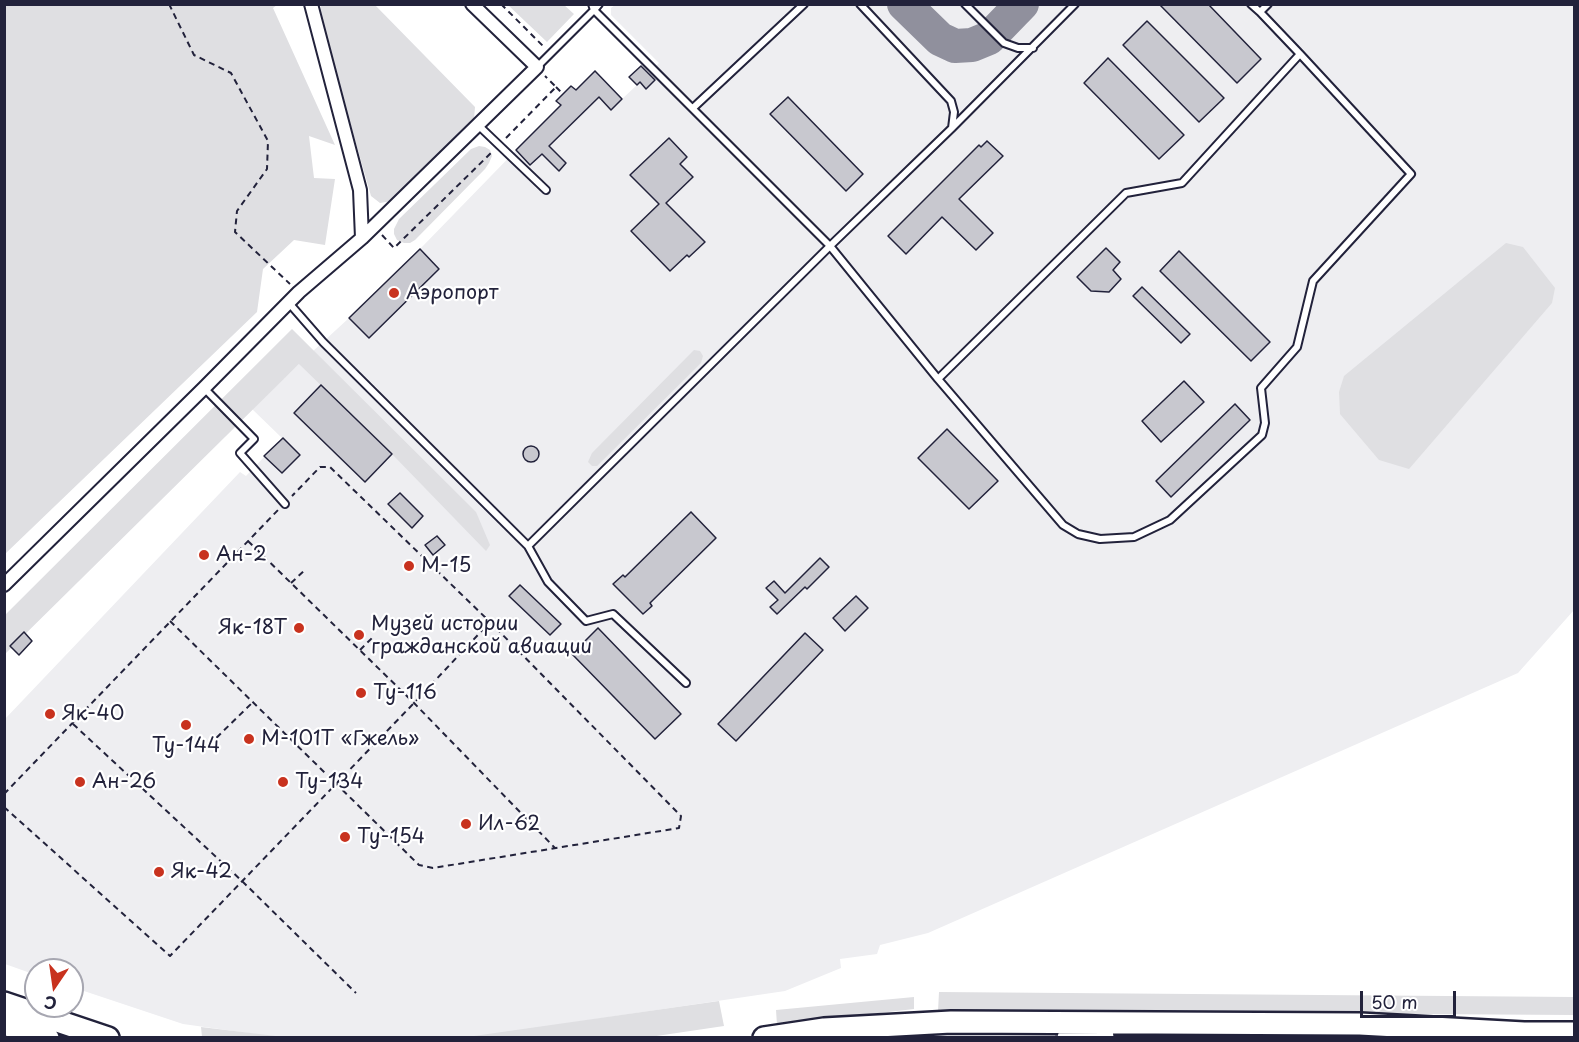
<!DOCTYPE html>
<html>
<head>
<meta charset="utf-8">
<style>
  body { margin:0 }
  #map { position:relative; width:1579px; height:1042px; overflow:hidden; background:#fff; font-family:"Playpen Sans",sans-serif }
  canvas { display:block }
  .frame { position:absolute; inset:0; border:6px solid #22223b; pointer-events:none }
  .north { position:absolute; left:24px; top:958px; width:60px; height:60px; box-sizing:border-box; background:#fff; border:2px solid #a7a7b1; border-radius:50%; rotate:193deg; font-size:16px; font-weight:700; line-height:24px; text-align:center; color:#22223b }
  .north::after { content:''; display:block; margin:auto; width:21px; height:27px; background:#c8321e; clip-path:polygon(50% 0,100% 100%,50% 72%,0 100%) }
  .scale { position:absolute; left:1360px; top:991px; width:96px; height:27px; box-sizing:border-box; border:3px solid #22223b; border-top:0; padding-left:8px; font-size:18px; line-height:21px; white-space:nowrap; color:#22223b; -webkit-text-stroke:4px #fff; paint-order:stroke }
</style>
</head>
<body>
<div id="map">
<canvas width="1579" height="1042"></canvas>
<div class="frame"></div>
<div class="north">С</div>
<div class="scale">50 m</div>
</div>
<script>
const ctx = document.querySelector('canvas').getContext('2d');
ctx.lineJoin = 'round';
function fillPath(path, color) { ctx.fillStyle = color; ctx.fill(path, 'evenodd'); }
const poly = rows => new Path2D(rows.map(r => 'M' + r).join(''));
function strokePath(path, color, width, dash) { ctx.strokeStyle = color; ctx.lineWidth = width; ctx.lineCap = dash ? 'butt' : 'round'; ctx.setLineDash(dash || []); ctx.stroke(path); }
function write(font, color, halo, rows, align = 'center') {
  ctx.font = font + ' "Playpen Sans",sans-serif'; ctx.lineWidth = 4.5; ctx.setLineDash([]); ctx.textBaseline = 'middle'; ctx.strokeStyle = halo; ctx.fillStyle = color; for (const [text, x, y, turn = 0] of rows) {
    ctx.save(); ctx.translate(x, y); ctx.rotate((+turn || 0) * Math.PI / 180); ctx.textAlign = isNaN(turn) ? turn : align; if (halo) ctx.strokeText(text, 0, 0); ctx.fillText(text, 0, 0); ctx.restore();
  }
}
const built = poly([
  [615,5,1574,5,1574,610,1518,673,928,933,880,945,877,954,840,959,841,968,785,991,467,1038,284,1038,183,1024,72,987,72,970,36,970,36,975,5,964,4,720,240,472,246,476,282,438,252,409,299,364,349,318,420,249,560,105,556,101,571,86,576,90,595,71,622,99,637,85,629,77,641,66,649,73,659,63,611,15,611,8]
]);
const green = poly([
  [5,4,277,5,273,8,335,145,309,136,314,178,335,179,325,245,294,240,263,269,257,312,5,554],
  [321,5,375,5,475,107,474,119,391,201,380,203,371,196,319,14],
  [508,5,564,5,574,14,547,42],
  [479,146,485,147,490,150,492,156,489,163,485,169,415,240,410,243,404,243,397,240,394,234,394,229,399,219,471,149],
  [1506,243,1523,247,1555,288,1552,303,1409,469,1379,460,1340,414,1339,392,1344,376],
  [292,329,476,512,490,545,486,551,392,454,299,364,5,654,5,615],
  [694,350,700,351,703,356,701,363,597,466,592,466,588,462,592,453],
  [939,992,1574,997,1574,1015,938,1011],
  [914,997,914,1009,777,1025,776,1010],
  [719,1001,724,1026,643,1038,467,1037],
  [201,1027,284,1037,202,1037]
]);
const taxiway = poly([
  [904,4,940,39,955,46,972,45,989,38,1022,4]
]);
const building = poly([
  [1159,4,1208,4,1261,59,1237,83,1159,4],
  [1147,21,1224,98,1199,122,1123,45,1147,21],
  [1108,58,1184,135,1159,159,1084,83,1108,58],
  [641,66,655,80,646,89,640,82,637,85,629,77,641,66],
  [595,71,622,99,611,110,599,97,549,146,566,163,559,171,542,154,530,165,516,150,561,105,556,101,571,86,576,90,595,71],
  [788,97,863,174,846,191,770,114,788,97],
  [669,138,687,157,680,164,693,177,666,203,705,242,689,257,687,255,670,271,631,231,659,204,630,175,669,138],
  [987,141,1003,156,959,199,993,233,976,250,942,217,906,254,888,236,979,145,981,147,987,141],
  [1106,248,1120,262,1113,270,1121,279,1109,292,1091,291,1077,277,1106,248],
  [420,249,439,269,369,338,349,318,420,249],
  [1179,251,1270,342,1251,361,1160,271,1179,251],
  [1142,287,1190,334,1181,343,1133,296,1142,287],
  [1184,381,1204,402,1161,442,1142,421,1184,381],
  [321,385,392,454,365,482,294,413,321,385],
  [1235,404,1250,420,1171,497,1156,481,1235,404],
  [947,429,998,481,969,509,918,458,947,429],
  [283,438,300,455,282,473,264,456,283,438],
  '523 454a8 8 0 1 1 16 0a8 8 0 1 1-16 0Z',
  [400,493,423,516,412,528,388,504,400,493],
  [691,512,716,538,650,603,652,606,643,614,613,584,623,575,625,577,691,512],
  [437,536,445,545,433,555,425,545,437,536],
  [820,558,829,567,807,589,805,587,777,614,770,607,778,600,766,588,774,581,785,593,820,558],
  [520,585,561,624,550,635,509,596,520,585],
  [856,596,868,608,845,631,833,618,856,596],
  [598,628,681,714,655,739,572,654,598,628],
  [24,632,32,641,19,655,10,646,24,632],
  [805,633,823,650,736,741,718,724,805,633]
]);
const path = poly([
  [169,4,194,55,231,73,268,141,267,169,237,211,235,232,290,284],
  [501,4,544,47],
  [556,87,563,94],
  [506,138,556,87,545,76],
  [382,235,394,248,493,151],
  [248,541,414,703,555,848],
  [291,583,306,569],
  [170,621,419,865,433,868,679,828,681,816,490,622,330,467,320,467,292,496],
  [360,650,374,636],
  [73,724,242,881,356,993],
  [209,745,252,703],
  [4,794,279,509],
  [4,807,170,956,414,703,490,622]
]);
const service = poly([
  [599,4,594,10,830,246,528,546,548,582,586,621,613,614,686,683],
  [860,4,951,101,954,112,952,128],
  [965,4,1004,43,1018,48,1033,48],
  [1075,4,952,128,830,246,938,379,1063,525,1078,534,1100,539,1134,537,1170,520,1262,435,1265,423,1261,388,1297,347,1313,281,1411,174,1300,54,1260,12,1251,4],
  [1260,12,1268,4],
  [537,67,594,10,592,4],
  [693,108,804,4],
  [478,125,546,190],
  [289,303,323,342,528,546],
  [938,379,1126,193,1182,183,1300,54],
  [204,388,254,439,240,453,285,504]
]);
const minor = poly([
  [311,4,360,190,362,238],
  [4,585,204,388,299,292,362,238,537,67,472,4]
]);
const trunk = poly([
  [4,1003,108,1038],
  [4,1024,48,1038],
  [1510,1033,1574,1033],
  [764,1038,824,1029,951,1022,1360,1024,1524,1033],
  [1068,1038,1103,1037]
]);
const markers = [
  [394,293,6,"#c8321e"],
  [204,555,6,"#c8321e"],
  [409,566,6,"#c8321e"],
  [299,628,6,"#c8321e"],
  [359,635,6,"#c8321e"],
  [361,693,6,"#c8321e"],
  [50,714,6,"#c8321e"],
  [186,725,6,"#c8321e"],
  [249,739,6,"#c8321e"],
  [80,782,6,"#c8321e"],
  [283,782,6,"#c8321e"],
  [466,824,6,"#c8321e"],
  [345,837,6,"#c8321e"],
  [159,872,6,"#c8321e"]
];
const poiNames = [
  ["Аэропорт",406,293],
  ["Ан-2",216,555],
  ["М-15",421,566],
  ["Музей истории",371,624],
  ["гражданской авиации",371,647],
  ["Як-18Т",287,628,"right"],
  ["Ту-116",373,693],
  ["Як-40",62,714],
  ["М-101Т «Гжель»",261,739],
  ["Ту-144",186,746,"center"],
  ["Ан-26",92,782],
  ["Ту-134",295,782],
  ["Ил-62",478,824],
  ["Ту-154",357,837],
  ["Як-42",171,872]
];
fillPath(built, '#eeeef1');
fillPath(green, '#dfdfe2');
strokePath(taxiway, '#90909d', 34);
fillPath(building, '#c8c8cf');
strokePath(building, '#22223b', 1.5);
strokePath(service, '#22223b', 10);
strokePath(minor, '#22223b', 16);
strokePath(trunk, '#22223b', 26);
strokePath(path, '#22223b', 2, [6, 4.5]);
strokePath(service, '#fff', 6);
strokePath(minor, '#fff', 12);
strokePath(trunk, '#fff', 21);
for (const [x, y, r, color] of markers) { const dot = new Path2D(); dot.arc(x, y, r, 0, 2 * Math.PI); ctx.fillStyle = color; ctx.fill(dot); strokePath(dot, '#fff', 2); }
write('20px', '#22223b', '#fff', poiNames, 'left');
</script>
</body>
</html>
